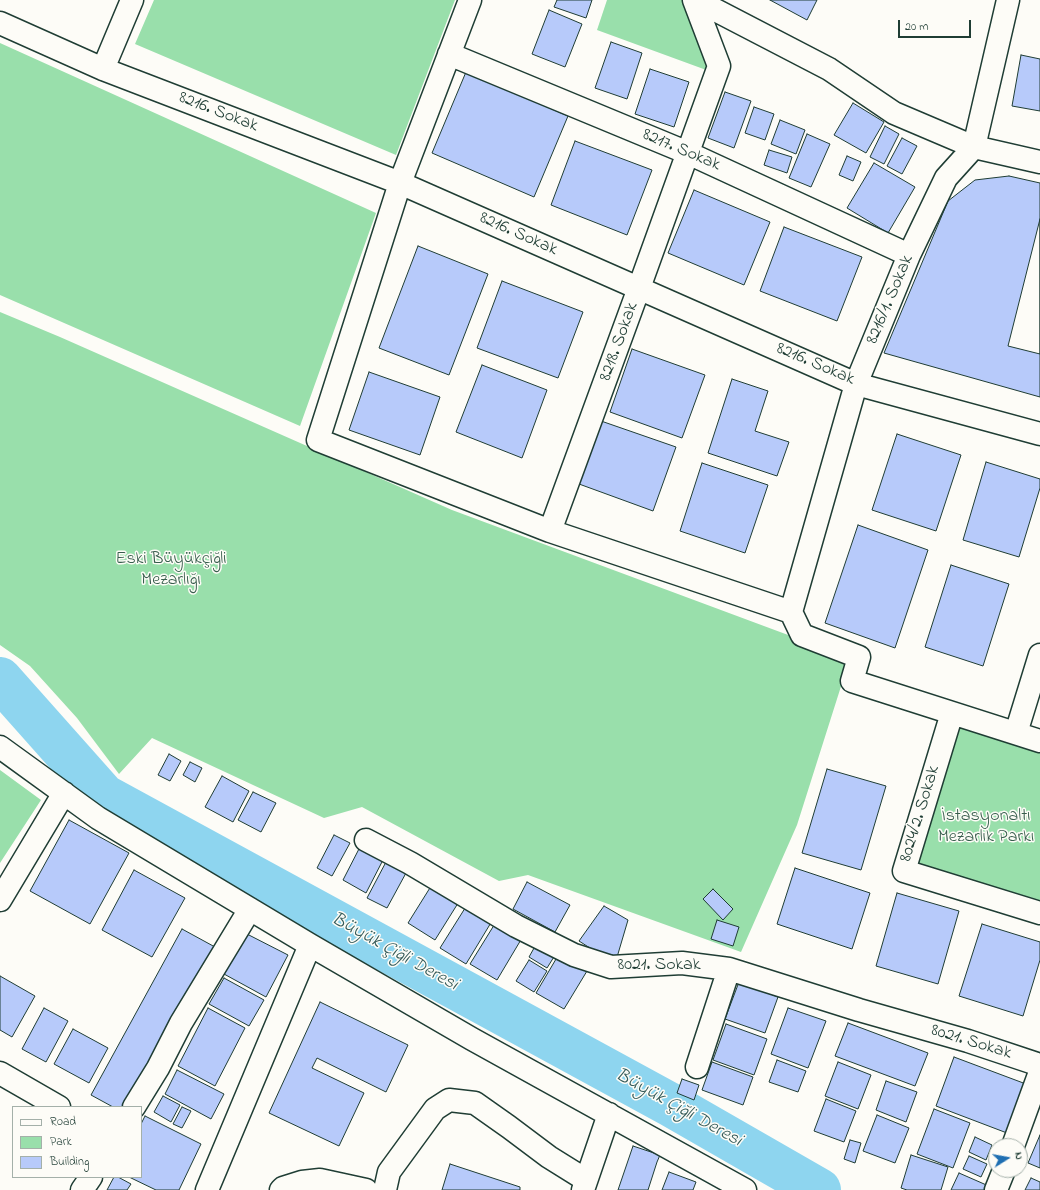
<!DOCTYPE html>
<html>
<head>
<meta charset="utf-8">
<style>
  body { margin:0 }
  #map { position:relative; width:1040px; height:1190px; overflow:hidden; background:#fdfcf7; font-family:"Indie Flower",sans-serif }
  canvas { display:block }
  .legend { position:absolute; left:12px; top:1106px; width:130px; height:72px; box-sizing:border-box; background:#fdfcf7; border:1px solid #a4b0a9; margin:0; padding:5px 7px; list-style:none; font-size:12px; color:#1f3d34 }
  .legend li { display:flex; align-items:center; gap:8px; height:20px }
  .legend b { width:20px; border:1px solid #a4b0a9 }
  .north { position:absolute; left:988px; top:1138px; width:40px; height:40px; box-sizing:border-box; background:#fdfcf7; border:1px solid #a4b0a9; border-radius:50%; rotate:79deg; font-size:11px; font-weight:700; line-height:16px; text-align:center; color:#1f3d34 }
  .north::after { content:''; display:block; margin:auto; width:14px; height:18px; background:#1f6fb2; clip-path:polygon(50% 0,100% 100%,50% 72%,0 100%) }
  .scale { position:absolute; left:898px; top:20px; width:73px; height:18px; box-sizing:border-box; border:2px solid #1f3d34; border-top:0; padding-left:5px; font-size:12px; line-height:14px; white-space:nowrap; color:#1f3d34; -webkit-text-stroke:3px #fdfcf7; paint-order:stroke }
</style>
</head>
<body>
<div id="map">
<canvas width="1040" height="1190"></canvas>
<ul class="legend">
<li><b style="height:5px;background:#fdfcf7"></b>Road</li>
<li><b style="height:11px;background:#99dfab"></b>Park</li>
<li><b style="height:11px;background:#b7cafa"></b>Building</li>
</ul>
<div class="north">N</div>
<div class="scale">20 m</div>
</div>
<script>
const ctx = document.querySelector('canvas').getContext('2d');
ctx.lineJoin = 'round';
function fillPath(path, color) { ctx.fillStyle = color; ctx.fill(path, 'evenodd'); }
const poly = rows => new Path2D(rows.map(r => 'M' + r).join(''));
function strokePath(path, color, width, dash) { ctx.strokeStyle = color; ctx.lineWidth = width; ctx.lineCap = dash ? 'butt' : 'round'; ctx.setLineDash(dash || []); ctx.stroke(path); }
function write(font, color, halo, rows, align = 'center') {
  ctx.font = font + ' "Indie Flower",sans-serif'; ctx.lineWidth = 3; ctx.setLineDash([]); ctx.textBaseline = 'middle'; ctx.strokeStyle = halo; ctx.fillStyle = color; for (const [text, x, y, turn = 0] of rows) {
    ctx.save(); ctx.translate(x, y); ctx.rotate((+turn || 0) * Math.PI / 180); ctx.textAlign = isNaN(turn) ? turn : align; if (halo) ctx.strokeText(text, 0, 0); ctx.fillText(text, 0, 0); ctx.restore();
  }
}
const green = poly([
  [154,0,455,0,396,155,135,44],
  [607,0,691,0,709,71,597,30],
  [0,43,376,213,300,426,0,295],
  [0,312,60,337,452,510,850,658,797,825,741,952,528,875,499,881,362,807,324,818,152,738,119,774,77,718,30,666,0,645],
  [960,726,1040,751,1040,903,917,865],
  [0,770,41,800,0,863]
]);
const river = poly([
  [0,679,104,796,671,1105,819,1190]
]);
const building = poly([
  [557,0,592,0,586,18,554,7,557,0],
  [770,0,817,0,807,20,770,0],
  [549,10,582,24,565,67,532,54,549,10],
  [611,42,642,53,627,99,595,88,611,42],
  [1021,55,1040,59,1040,111,1012,106,1021,55],
  [650,69,689,82,674,127,635,114,650,69],
  [466,72,568,116,534,197,432,153,466,72],
  [725,92,751,101,734,148,708,138,725,92],
  [853,103,884,122,866,153,834,135,853,103],
  [754,107,774,114,765,140,745,133,754,107],
  [780,120,805,130,796,154,771,144,780,120],
  [885,126,899,134,884,164,870,157,885,126],
  [807,134,830,144,811,187,789,178,807,134],
  [902,138,917,146,902,174,887,166,902,138],
  [575,141,652,170,627,235,551,205,575,141],
  [769,150,792,157,787,173,764,165,769,150],
  [847,156,861,162,853,181,839,175,847,156],
  [874,163,915,187,888,233,847,208,874,163],
  [1009,176,1040,183,1040,397,884,353,948,201,975,180,1009,176],
  [694,190,770,222,744,285,668,253,694,190],
  [1040,219,1040,354,1008,346,1040,219],
  [784,227,862,257,837,321,760,291,784,227],
  [418,246,488,274,449,375,379,348,418,246],
  [502,281,583,312,558,378,477,348,502,281],
  [632,349,705,375,682,438,610,412,632,349],
  [482,365,547,390,522,458,456,432,482,365],
  [369,372,440,397,420,455,349,430,369,372],
  [732,379,768,391,755,431,789,442,777,476,708,453,732,379],
  [601,421,676,447,653,511,579,484,601,421],
  [897,434,961,455,936,531,872,510,897,434],
  [986,462,1040,479,1040,488,1019,557,963,540,986,462],
  [702,463,768,485,745,553,680,531,702,463],
  [858,525,928,550,895,648,825,623,858,525],
  [951,565,1009,584,983,666,925,647,951,565],
  [169,754,181,761,170,781,158,775,169,754],
  [190,762,202,768,195,782,183,775,190,762],
  [827,769,886,786,861,870,802,853,827,769],
  [222,776,249,791,233,822,205,807,222,776],
  [253,792,276,803,261,832,238,820,253,792],
  [69,820,129,853,90,924,30,891,69,820],
  [334,835,350,843,332,876,317,868,334,835],
  [361,845,384,858,366,893,343,880,361,845],
  [386,862,406,873,387,908,367,898,386,862],
  [795,868,870,893,852,949,777,924,795,868],
  [134,870,185,898,152,957,102,930,134,870],
  [527,882,570,905,555,932,513,909,527,882],
  [433,883,460,900,435,940,408,923,433,883],
  [713,889,733,909,723,920,703,899,713,889],
  [897,893,959,911,938,984,876,966,897,893],
  [467,905,492,921,466,964,440,948,467,905],
  [604,906,628,920,615,964,579,941,604,906],
  [717,920,739,927,733,946,711,939,717,920],
  [496,922,522,938,497,980,470,964,496,922],
  [982,924,1040,942,1040,960,1023,1016,959,996,982,924],
  [182,929,215,947,128,1107,113,1107,91,1095,182,929],
  [245,933,288,955,266,997,224,974,245,933],
  [538,941,557,952,547,968,529,957,538,941],
  [559,954,587,971,564,1009,536,993,559,954],
  [529,960,547,971,534,992,516,981,529,960],
  [0,976,35,996,12,1037,0,1030,0,976],
  [224,978,264,1000,249,1026,209,1004,224,978],
  [739,982,778,997,765,1033,725,1019,739,982],
  [320,1002,408,1045,386,1092,317,1058,312,1068,364,1093,339,1146,269,1113,320,1002],
  [44,1008,68,1021,46,1062,22,1049,44,1008],
  [208,1008,245,1028,215,1086,178,1066,208,1008],
  [788,1008,826,1021,808,1068,771,1054,788,1008],
  [848,1023,928,1053,915,1086,835,1056,848,1023],
  [726,1024,767,1039,754,1075,713,1060,726,1024],
  [73,1029,108,1048,89,1083,54,1064,73,1029],
  [954,1057,1026,1084,1007,1133,936,1106,954,1057],
  [777,1060,806,1071,798,1092,769,1082,777,1060],
  [712,1062,753,1077,743,1105,702,1090,712,1062],
  [838,1062,871,1075,858,1109,825,1096,838,1062],
  [177,1070,224,1094,211,1119,165,1094,177,1070],
  [682,1079,699,1085,694,1100,677,1093,682,1079],
  [886,1081,917,1092,906,1122,876,1110,886,1081],
  [163,1096,180,1105,171,1122,154,1112,163,1096],
  [826,1099,856,1111,844,1142,814,1131,826,1099],
  [182,1107,191,1111,182,1128,173,1124,182,1107],
  [934,1109,970,1123,953,1168,917,1154,934,1109],
  [877,1115,909,1128,895,1163,863,1151,877,1115],
  [145,1116,201,1144,179,1190,156,1190,129,1177,141,1177,141,1124,145,1116],
  [1040,1135,1040,1168,1028,1163,1040,1135],
  [975,1137,992,1145,986,1160,969,1152,975,1137],
  [850,1140,861,1143,855,1163,844,1159,850,1140],
  [633,1146,660,1155,657,1162,648,1190,618,1190,633,1146],
  [911,1155,948,1167,941,1190,907,1190,901,1188,911,1155],
  [969,1156,987,1164,981,1177,963,1169,969,1156],
  [450,1164,520,1187,520,1190,442,1190,450,1164],
  [669,1172,696,1182,693,1190,662,1190,669,1172],
  [959,1173,991,1187,990,1190,951,1190,959,1173],
  [114,1177,118,1177,131,1184,127,1190,107,1190,114,1177],
  [1031,1178,1040,1182,1040,1190,1025,1190,1031,1178]
]);
const minor = poly([
  [470,0,400,183,318,440,550,531,791,612,802,635,859,657,852,681,1040,741],
  [696,0,829,69,894,113,974,147,1040,162],
  [0,23,103,69,400,183,856,384,1040,434],
  [449,54,688,153,909,255],
  [103,69,132,0],
  [550,531,639,288,719,66,694,0],
  [791,612,856,384,909,255,946,178,974,147,1008,0],
  [952,713,904,871,1040,913],
  [1016,733,1040,655],
  [0,747,98,818,310,945,472,1039,745,1190],
  [366,840,410,863,516,926,574,955,611,967,682,963,729,969,859,1010,968,1041,1040,1065],
  [0,900,64,793],
  [697,1067,729,969],
  [0,1073,59,1107],
  [134,1107,158,1068,181,1023,250,909],
  [1013,1146,1040,1072],
  [82,1190,91,1177],
  [207,1190,310,945],
  [281,1190,283,1188,302,1182,320,1180,366,1190],
  [385,1190,389,1172,435,1109,449,1100,475,1103,509,1127,549,1157,586,1180],
  [583,1190,609,1114],
  [996,1190,1004,1170]
]);
const streetNames = [
  ["8216. Sokak",218,113,21],
  ["8217. Sokak",681,151,23],
  ["8216. Sokak",518,235,24],
  ["8216/1. Sokak",891,300,-67],
  ["8218. Sokak",620,342,-70],
  ["8216. Sokak",815,365,23],
  ["8024/2. Sokak",921,814,-73],
  ["8021. Sokak",659,966],
  ["8021. Sokak",971,1043,17]
];
const parkNames = [
  ["Eski Büyükçiğli",171,560],
  ["Mezarlığı",171,581],
  ["İstasyonaltı",986,817],
  ["Mezarlık Parkı",986,838]
];
const waterNames = [
  ["Büyük Çiğli Deresi",394,953,29],
  ["Büyük Çiğli Deresi",678,1109,29]
];
fillPath(green, '#99dfab');
strokePath(river, '#8ed5ef', 44);
fillPath(building, '#b7cafa');
strokePath(building, '#1f3d34', 1);
strokePath(minor, '#1f3d34', 25);
strokePath(minor, '#fdfcf7', 22);
write('18px', '#1f3d34', '#fdfcf7', streetNames);
write('18px', '#375d4c', '#fdfcf7', parkNames);
write('italic 19px', '#355b59', '#fdfcf7', waterNames);
</script>
</body>
</html>
